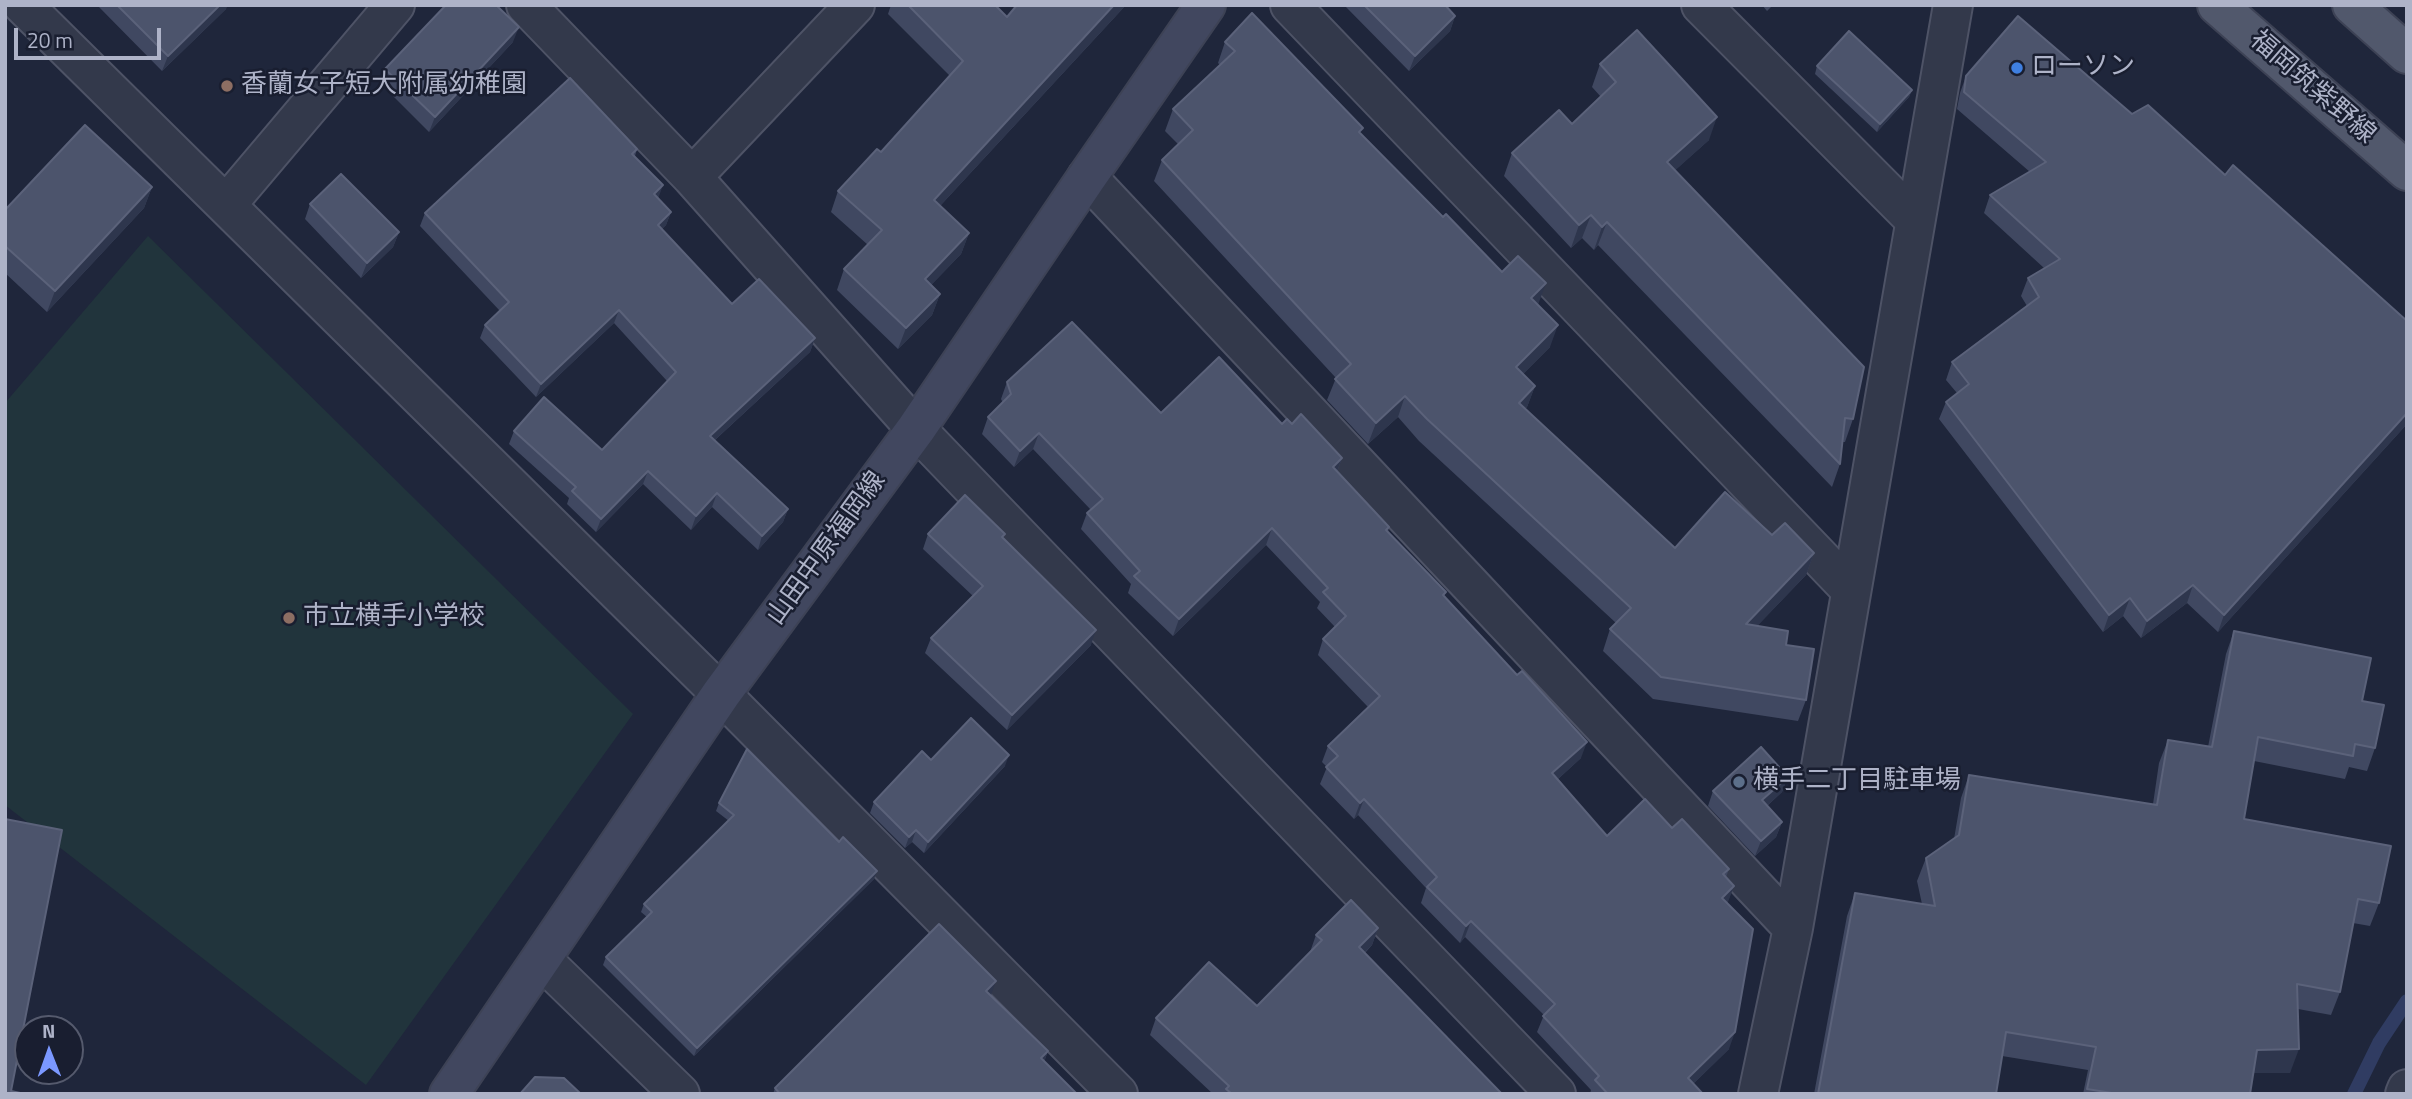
<!DOCTYPE html>
<html>
<head>
<meta charset="utf-8">
<style>
  body { margin:0 }
  #map { position:relative; width:2412px; height:1099px; overflow:hidden; background:#1f263b; font-family:"Titillium Web",sans-serif }
  canvas { display:block }
  .frame { position:absolute; inset:0; border:7px solid #aeb3c8; pointer-events:none }
  .north { position:absolute; left:14px; top:1015px; width:70px; height:70px; box-sizing:border-box; background:#191e30; border:2px solid #555a6d; border-radius:50%; rotate:359deg; font-size:19px; font-weight:700; line-height:28px; text-align:center; color:#aeb3c8 }
  .north::after { content:''; display:block; margin:auto; width:24px; height:32px; background:#7b98ff; clip-path:polygon(50% 0,100% 100%,50% 72%,0 100%) }
  .scale { position:absolute; left:14px; top:28px; width:147px; height:32px; box-sizing:border-box; border:4px solid #aeb3c8; border-top:0; padding-left:9px; font-size:21px; line-height:24px; white-space:nowrap; color:#aeb3c8; -webkit-text-stroke:5px #191e30; paint-order:stroke }
</style>
</head>
<body>
<div id="map">
<canvas width="2412" height="1099"></canvas>
<div class="frame"></div>
<div class="north">N</div>
<div class="scale">20 m</div>
</div>
<script>
const ctx = document.querySelector('canvas').getContext('2d');
ctx.lineJoin = 'round';
function fillPath(path, color) { ctx.fillStyle = color; ctx.fill(path, 'evenodd'); }
const poly = rows => new Path2D(rows.map(r => 'M' + r).join(''));
function strokePath(path, color, width, dash) { ctx.strokeStyle = color; ctx.lineWidth = width; ctx.lineCap = dash ? 'butt' : 'round'; ctx.setLineDash(dash || []); ctx.stroke(path); }
function write(font, color, halo, rows, align = 'center') {
  ctx.font = font + ' "Titillium Web","Noto Sans JP",sans-serif'; ctx.lineWidth = 5; ctx.setLineDash([]); ctx.textBaseline = 'middle'; ctx.strokeStyle = halo; ctx.fillStyle = color; for (const [text, x, y, turn = 0] of rows) {
    ctx.save(); ctx.translate(x, y); ctx.rotate((+turn || 0) * Math.PI / 180); ctx.textAlign = isNaN(turn) ? turn : align; if (halo) ctx.strokeText(text, 0, 0); ctx.fillText(text, 0, 0); ctx.restore();
  }
}
const green = poly([
  [148,236,633,714,366,1085,5,805,5,403]
]);
const stream = poly([
  [2354,1094,2379,1043,2407,1001]
]);
const street = poly([
  [23,5,721,694,1118,1094],
  [526,5,692,177,916,429,1556,1094],
  [1290,5,1851,590],
  [1701,5,1915,220],
  [692,177,855,5],
  [1087,177,1793,928],
  [226,205,395,5],
  [542,960,680,1094],
  [1758,1094,1793,928,1953,5],
  [2405,1094,2407,1089]
]);
const secondary = poly([
  [449,1094,721,694,916,429,1087,177,1206,5]
]);
const primary = poly([
  [2217,5,2407,171],
  [2352,5,2407,54]
]);
const wall = poly([
  [97,5,227,5,226,9,162,71],
  [891,5,995,5,1007,17,1017,5,1126,5,940,206,969,233,961,254,931,285,940,294,932,315,898,349,837,290,844,269,868,245,831,212,838,191,881,152,950,76,888,14],
  [1344,5,1445,5,1455,16,1450,31,1409,71],
  [1762,5,1773,5,1767,11],
  [513,42,429,132,380,83,385,69],
  [1225,42,1361,134,1443,217,1538,305,1550,347,1523,374,1535,386,1527,407,1525,409,1675,548,1772,535,1814,553,1806,575,1757,626,1786,645,1806,700,1798,721,1653,699,1603,651,1610,629,1616,623,1419,441,1398,417,1368,444,1327,400,1336,378,1154,181,1162,160,1178,144,1165,131,1173,109,1220,65,1218,63],
  [1600,64,1709,140,1675,170,1853,419,1845,442,1842,442,1840,464,1832,487,1598,245,1594,250,1582,238,1571,248,1504,176,1512,153,1572,124,1601,97,1592,87],
  [1817,66,1912,90,1909,97,1877,132,1815,74],
  [1966,76,2132,114,2225,175,2407,321,2407,424,2218,632,2187,603,2141,638,2123,616,2103,632,1939,419,1946,402,1957,393,1946,380,1952,362,2027,306,2021,296,2028,278,2044,268,1984,213,1990,195,2030,172,1957,109,1960,93],
  [637,149,635,156,658,198,671,212,666,225,662,229,732,304,815,338,810,352,715,440,788,509,783,522,758,550,712,507,691,530,643,484,596,532,567,504,569,498,509,444,514,431,602,450,667,381,614,323,536,397,480,338,485,325,500,311,420,226,425,213],
  [152,187,144,208,47,312,5,273,5,210],
  [310,204,399,232,393,247,361,278,305,219],
  [1007,382,1161,413,1282,424,1292,424,1342,458,1337,472,1389,527,1388,532,1446,592,1444,597,1581,758,1558,779,1607,836,1672,828,1729,869,1726,877,1734,886,1727,903,1729,1049,1693,1084,1703,1094,1590,1094,1591,1090,1537,1032,1544,1015,1465,937,1460,943,1421,903,1426,888,1358,815,1354,819,1320,784,1327,767,1322,762,1328,746,1368,707,1318,655,1323,639,1335,627,1317,608,1320,602,1266,545,1173,636,1128,593,1131,584,1081,529,1087,513,1091,510,1033,449,1014,467,982,434,988,417,1003,403,1001,399],
  [928,534,1003,539,1091,645,1007,730,925,653,931,638,973,596,923,549],
  [2234,631,2362,701,2375,748,2367,771,2349,767,2345,779,2254,761,2244,819,2379,903,2370,926,2353,923,2340,992,2331,1015,2298,1009,2290,1073,2253,1073,2250,1094,2083,1094,2088,1070,2002,1056,1996,1094,1814,1094,1847,916,1855,893,1922,904,1917,881,1926,858,1954,839,1961,798,1969,775,2153,804,2159,763,2168,740,2208,747,2226,654],
  [931,760,1005,766,924,853,912,842,905,848,870,813,874,802],
  [1788,777,1782,792,1767,806,1782,822,1776,837,1755,856,1708,806,1713,791],
  [719,803,874,879,694,1056,603,965,606,957,647,917,641,912,644,904,729,821,716,811],
  [1378,928,1372,945,1365,953,1502,1094,1213,1094,1150,1035,1156,1018,1257,1006,1310,952,1316,935],
  [991,996,1048,1051,1044,1062,1077,1094,773,1094,775,1088]
]);
const shadedWall = poly([
  [220,5,227,5,226,9,162,71,168,56],
  [1114,5,1126,5,926,221,934,200],
  [1455,16,1450,31,1409,71,1415,56],
  [519,27,513,42,429,132,435,117],
  [1912,90,1909,97,1877,132,1880,124],
  [1717,117,1709,140,1659,185,1667,162],
  [663,185,658,199,654,194],
  [152,187,144,208,47,312,55,291],
  [671,212,666,225,653,238,658,225],
  [1591,215,1582,238,1571,248,1579,225],
  [1607,222,1598,245,1594,250,1602,227],
  [399,232,393,247,361,278,367,263],
  [969,233,961,254,917,300,925,279],
  [1546,283,1538,305,1523,320,1531,298],
  [940,294,932,315,898,349,906,328],
  [619,310,614,323,536,397,541,384],
  [1558,325,1550,347,1508,389,1516,367],
  [815,338,810,352,705,449,710,436],
  [1535,386,1527,407,1511,424,1519,403],
  [1405,396,1398,417,1368,444,1376,423],
  [2407,413,2407,424,2218,632,2224,615],
  [1039,433,1033,449,1014,467,1020,451],
  [1342,458,1336,474,1333,467],
  [648,471,643,484,596,532,601,519],
  [717,493,712,507,691,530,696,516],
  [788,509,783,522,758,550,762,536],
  [1272,528,1266,545,1173,636,1179,619],
  [1814,553,1806,575,1738,646,1746,624],
  [2193,585,2187,603,2141,638,2147,621],
  [2130,598,2123,616,2103,632,2109,615],
  [1096,630,1091,645,1007,730,1012,715],
  [1587,742,1581,758,1547,789,1552,773],
  [1009,755,1005,766,924,853,928,842],
  [1788,777,1782,792,1757,815,1762,800],
  [1364,799,1358,815,1354,819,1360,803],
  [1782,822,1776,837,1755,856,1761,841],
  [916,830,912,842,905,848,909,837],
  [877,871,874,879,694,1056,697,1048],
  [1734,886,1728,902,1716,915,1722,898],
  [1471,921,1465,937,1460,943,1466,926],
  [1378,928,1372,945,1353,964,1359,947],
  [996,981,989,1001,986,991],
  [1735,1032,1729,1049,1683,1094,1688,1078],
  [2299,1049,2290,1073,2249,1073,2257,1050],
  [1048,1051,1040,1072,1041,1058]
]);
const building = poly([
  [117,5,220,5,168,56,117,5],
  [446,5,496,5,519,27,435,117,385,69,446,5],
  [908,5,995,5,1007,17,1017,5,1114,5,934,200,969,233,925,279,940,294,906,328,844,269,882,230,838,191,877,149,881,152,963,61,908,5],
  [1364,5,1445,5,1455,16,1415,56,1364,5],
  [1252,13,1363,128,1359,132,1443,217,1446,214,1502,272,1518,256,1546,283,1531,298,1558,325,1516,367,1535,386,1519,403,1675,548,1725,492,1772,535,1785,523,1814,553,1746,624,1788,631,1786,645,1814,649,1806,700,1661,677,1610,629,1631,608,1427,419,1405,396,1376,423,1335,379,1351,364,1162,160,1193,130,1173,109,1235,51,1225,42,1252,13],
  [2018,16,2132,114,2148,105,2225,175,2233,165,2407,321,2407,413,2224,615,2193,585,2147,621,2130,598,2109,615,1946,402,1969,384,1952,362,2039,297,2028,278,2060,259,1990,195,2046,162,1964,92,1966,76,2018,16],
  [1637,30,1717,117,1667,162,1864,367,1853,419,1845,418,1840,464,1607,222,1602,227,1591,215,1579,225,1512,153,1559,110,1572,124,1616,82,1600,64,1637,30],
  [1849,31,1912,90,1880,124,1817,66,1849,31],
  [570,78,637,149,632,154,663,185,654,194,671,212,658,225,732,304,759,279,815,338,710,436,788,509,762,536,717,493,696,516,648,471,601,519,572,491,576,487,514,431,544,397,602,450,676,372,619,310,541,384,485,325,509,302,425,213,570,78],
  [85,125,152,187,55,291,5,246,5,210,85,125],
  [341,174,399,232,367,263,310,204,341,174],
  [1072,322,1161,413,1219,357,1282,424,1287,419,1292,424,1301,414,1342,458,1333,467,1389,527,1386,530,1446,592,1443,595,1517,675,1522,671,1587,742,1552,773,1607,836,1645,799,1672,828,1682,819,1729,869,1723,874,1734,886,1722,898,1753,929,1735,1032,1688,1078,1703,1094,1608,1094,1595,1080,1599,1076,1543,1016,1555,1004,1471,921,1466,926,1427,887,1437,877,1364,799,1360,803,1326,767,1338,756,1328,746,1380,696,1323,639,1346,616,1323,592,1328,588,1272,528,1179,619,1134,576,1140,571,1087,513,1103,499,1039,433,1020,451,988,417,1011,394,1007,382,1072,322],
  [965,495,1005,534,1002,537,1096,630,1012,715,931,638,983,586,928,534,965,495],
  [2234,631,2371,658,2362,701,2384,705,2375,748,2355,744,2353,756,2258,737,2244,819,2391,846,2379,903,2358,899,2340,992,2297,984,2299,1049,2257,1050,2250,1094,2118,1094,2087,1089,2096,1047,2006,1032,1996,1094,1818,1094,1855,893,1935,906,1926,858,1959,835,1969,775,2157,805,2168,740,2212,747,2234,631],
  [971,718,1009,755,928,842,916,830,909,837,874,802,922,751,931,760,971,718],
  [1761,747,1788,777,1762,800,1782,822,1761,841,1713,791,1761,747],
  [747,749,839,842,843,837,877,871,697,1048,606,957,652,912,644,904,734,815,719,803,747,749],
  [5,819,62,830,11,1091,25,1094,5,1094,5,819],
  [1351,900,1378,928,1359,947,1502,1094,1232,1094,1226,1089,1229,1086,1156,1018,1209,962,1257,1006,1322,940,1316,935,1351,900],
  [939,924,996,981,986,991,1048,1051,1041,1058,1077,1094,780,1094,775,1088,939,924],
  [535,1077,564,1078,581,1094,520,1094,535,1077]
]);
const markers = [
  [2017,68,7,"#3f7fe0"],
  [227,86,7,"#8d6e63"],
  [289,618,7,"#8d6e63"],
  [1739,782,7,"#5c6f8a"]
];
const poiNames = [
  ["ローソン",2031,68],
  ["香蘭女子短大附属幼稚園",241,86],
  ["市立横手小学校",303,618],
  ["横手二丁目駐車場",1753,782]
];
const streetNames = [
  ["福岡筑紫野線",2312,88,41],
  ["山田中原福岡線",827,549,-54]
];
fillPath(green, '#21343c');
strokePath(stream, '#303c62', 14);
strokePath(street, '#4e5366', 42);
strokePath(secondary, '#3d4255', 42);
strokePath(primary, '#3d4255', 42);
strokePath(street, '#33394b', 38);
strokePath(secondary, '#41475f', 38);
strokePath(primary, '#51586c', 38);
fillPath(wall, '#404861');
fillPath(shadedWall, '#2e364d');
fillPath(building, '#4c546c');
strokePath(building, '#5b627a', 2);
for (const [x, y, r, color] of markers) { const dot = new Path2D(); dot.arc(x, y, r, 0, 2 * Math.PI); ctx.fillStyle = color; ctx.fill(dot); strokePath(dot, '#191e30', 2.5); }
write('26px', '#aeb3c8', '#191e30', poiNames, 'left');
write('26px', '#aeb3c8', '#191e30', streetNames);
</script>
</body>
</html>
